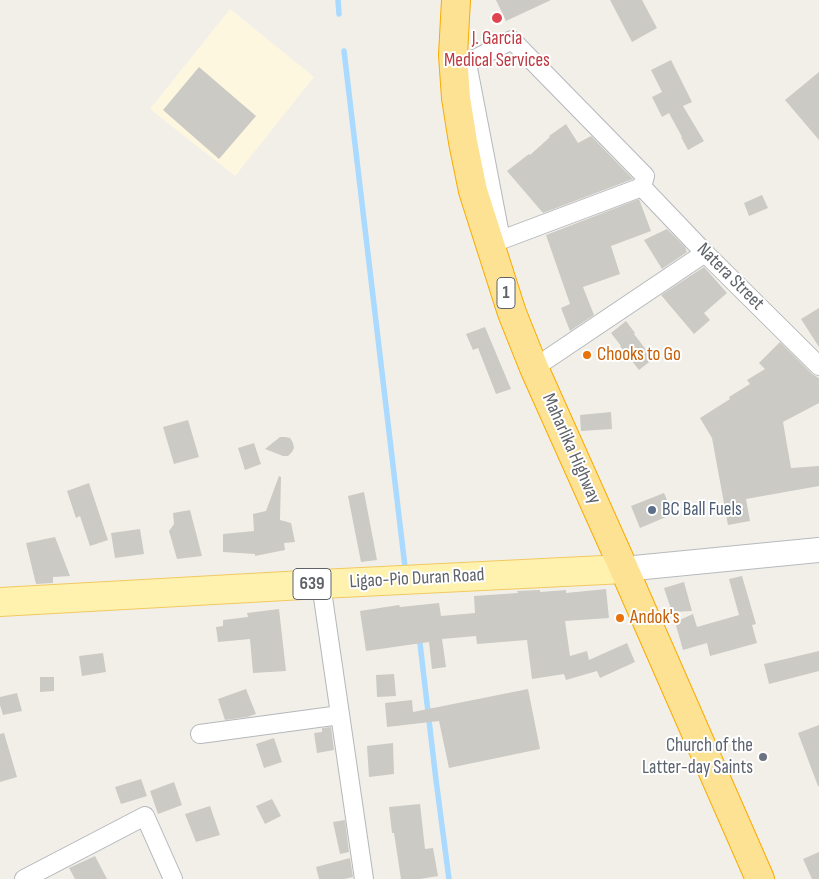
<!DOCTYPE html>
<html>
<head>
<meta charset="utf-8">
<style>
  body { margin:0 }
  canvas { display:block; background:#f1efe8 }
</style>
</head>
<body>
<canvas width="819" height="879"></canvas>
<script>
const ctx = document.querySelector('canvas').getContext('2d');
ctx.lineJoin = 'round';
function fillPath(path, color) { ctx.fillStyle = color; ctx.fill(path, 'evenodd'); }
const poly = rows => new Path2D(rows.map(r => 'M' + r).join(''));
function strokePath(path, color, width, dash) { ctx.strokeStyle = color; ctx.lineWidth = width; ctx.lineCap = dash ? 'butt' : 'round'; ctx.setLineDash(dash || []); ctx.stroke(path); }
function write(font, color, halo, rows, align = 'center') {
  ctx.font = font + ' "Sofia Sans Condensed",sans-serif'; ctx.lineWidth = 4; ctx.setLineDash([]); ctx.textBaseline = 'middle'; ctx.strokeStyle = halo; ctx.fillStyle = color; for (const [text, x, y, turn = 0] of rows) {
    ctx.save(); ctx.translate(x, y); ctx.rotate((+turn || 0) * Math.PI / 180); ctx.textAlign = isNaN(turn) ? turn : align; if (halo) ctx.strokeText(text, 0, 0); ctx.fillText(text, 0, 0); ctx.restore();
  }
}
const commercial = poly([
  [230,9,314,77,235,176,150,109]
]);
const stream = poly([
  [338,0,339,14],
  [344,51,405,567],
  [419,635,436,780,449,879]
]);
const building = poly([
  [496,0,551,0,506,21],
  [610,0,642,0,657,28,632,42],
  [671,60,692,102,683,106,704,141,688,150,681,137,682,137,669,113,662,117,652,97,662,92,651,70],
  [199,67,256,116,219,159,163,110],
  [819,72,819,140,785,100],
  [566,124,578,143,591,136,633,179,543,213,507,171,529,154,530,155,550,137,549,136],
  [762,195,768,208,749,216,744,203],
  [639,199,651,231,611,246,620,274,583,287,594,315,570,331,561,308,570,304,546,235],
  [667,229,685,247,687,252,662,269,644,240],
  [704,267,727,293,704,313,710,320,694,334,661,295],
  [819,308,819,347,801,319],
  [626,321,635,333,634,334,653,359,639,370,620,346,621,346,611,333],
  [485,327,511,389,496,394,478,348,473,350,466,334],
  [780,342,812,374,819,378,819,403,783,422,791,468,819,466,819,486,746,499,750,521,728,525,712,438,700,418,730,399,729,397,750,384,747,380,765,369,759,363],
  [611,412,612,429,581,431,580,415],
  [188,420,199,457,174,464,163,427],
  [280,437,285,437,290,438,293,443,294,448,292,452,288,456,283,456,265,449],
  [254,443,261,464,245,470,238,448],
  [279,476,281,477,280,520,291,523,295,542,284,543,285,550,255,556,255,554,223,552,223,534,254,531,253,514,266,511],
  [89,483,108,540,90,546,80,516,76,518,67,491],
  [364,492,377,560,361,562,348,496],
  [664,493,673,514,640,528,631,506],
  [190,510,202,556,177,559,169,531,174,524,173,513],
  [140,529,144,554,115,558,111,533],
  [55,537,70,576,53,577,53,583,36,584,26,543],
  [742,576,756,624,752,625,757,643,710,656,707,643,683,650,675,622,693,614,697,627,739,615,729,579],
  [684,582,692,611,672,612,664,588],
  [606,589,609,618,565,621,570,656,587,651,589,660,627,643,635,662,600,678,597,671,566,680,564,674,532,679,527,640,477,644,476,636,442,639,446,667,432,669,429,642,366,651,360,611,399,605,400,607,439,603,441,616,475,613,474,596,518,593,517,591,540,590,540,592,566,590,566,593],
  [279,609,286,671,253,673,250,639,218,642,216,627,223,626,223,620,248,617,247,613],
  [819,651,819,671,769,684,764,664],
  [103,653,106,672,82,676,79,656],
  [394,674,396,696,377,697,376,675],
  [40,677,54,677,54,691,40,692],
  [246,689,256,714,247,717,225,720,218,699],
  [528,689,540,749,449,768,439,721,387,727,385,703,412,700,413,712],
  [17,693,22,711,3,715,0,705,0,697],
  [819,725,819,786,818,786,798,733],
  [331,727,334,750,317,753,314,733,322,732,322,728],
  [4,733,17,777,0,782,0,734],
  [274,738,282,762,264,768,256,744],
  [393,743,394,774,369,777,367,746],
  [141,779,147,796,121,804,115,787],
  [174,782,182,805,158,814,150,791],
  [272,799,281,816,265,824,256,806],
  [420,804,425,849,433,848,438,876,420,879,401,879,394,833,392,833,389,807],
  [210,806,220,835,196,842,185,814],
  [345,820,349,852,340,854,333,822],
  [819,852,819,879,812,879,803,859],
  [95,856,107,879,75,879,69,868],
  [350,858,353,877,344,879,319,879,316,867]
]);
const street = poly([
  [512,40,645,176,642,187,501,240,467,63,512,40],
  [642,187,705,253,819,366],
  [534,368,705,253],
  [321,584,364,879],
  [200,734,340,715],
  [24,879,145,816,173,879]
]);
const secondary = poly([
  [624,569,819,550]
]);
const primary = poly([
  [0,602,321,584,624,569]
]);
const highway = poly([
  [456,0,453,55,456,98,463,142,473,191,512,313,534,368,624,569,760,879]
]);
const markers = [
  [497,18,6,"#e0444e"],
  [587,355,5,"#e8710a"],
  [652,510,5,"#5c6f8a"],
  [620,618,5,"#e8710a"],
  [763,757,5,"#6b7280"]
];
const shields = [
  [506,293,18],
  [312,584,38]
];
const shieldNames = [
  ["1",506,293],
  ["639",312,584]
];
const healthNames = [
  ["J. Garcia",497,39],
  ["Medical Services",497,61]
];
const streetNames = [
  ["Natera Street",730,277,45],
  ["Maharlika Highway",571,449,66],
  ["Ligao-Pio Duran Road",417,579,-3]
];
const foodNames = [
  ["Chooks to Go",597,355],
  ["Andok's",630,618]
];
const serviceNames = [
  ["BC Ball Fuels",662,510]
];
const worshipNames = [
  ["Church of the",753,746],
  ["Latter-day Saints",753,768]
];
fillPath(commercial, '#fef7e0');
strokePath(stream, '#aadaff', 5.5);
fillPath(building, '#cccac5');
strokePath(street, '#b5b8bc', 20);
strokePath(secondary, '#b6babf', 26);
strokePath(primary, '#f2c960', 30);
strokePath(highway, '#f9ab00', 30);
strokePath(street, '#fff', 18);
strokePath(secondary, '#fff', 24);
strokePath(primary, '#fff2af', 28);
strokePath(highway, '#fde293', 28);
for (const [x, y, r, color] of markers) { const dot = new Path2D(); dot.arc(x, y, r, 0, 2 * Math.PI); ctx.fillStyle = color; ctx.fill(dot); strokePath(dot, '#fff', 2); }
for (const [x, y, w] of shields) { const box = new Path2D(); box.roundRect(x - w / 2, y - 15.5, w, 31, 4); ctx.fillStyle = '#fff'; ctx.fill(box); strokePath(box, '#5f6368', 1); }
write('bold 18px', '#5f6368', null, shieldNames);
write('19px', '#be3a42', '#fff', healthNames);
write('19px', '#5f6368', '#fff', streetNames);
write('19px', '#c56008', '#fff', foodNames, 'left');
write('19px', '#4e5e75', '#fff', serviceNames, 'left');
write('19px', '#5b616d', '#fff', worshipNames, 'right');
</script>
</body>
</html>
